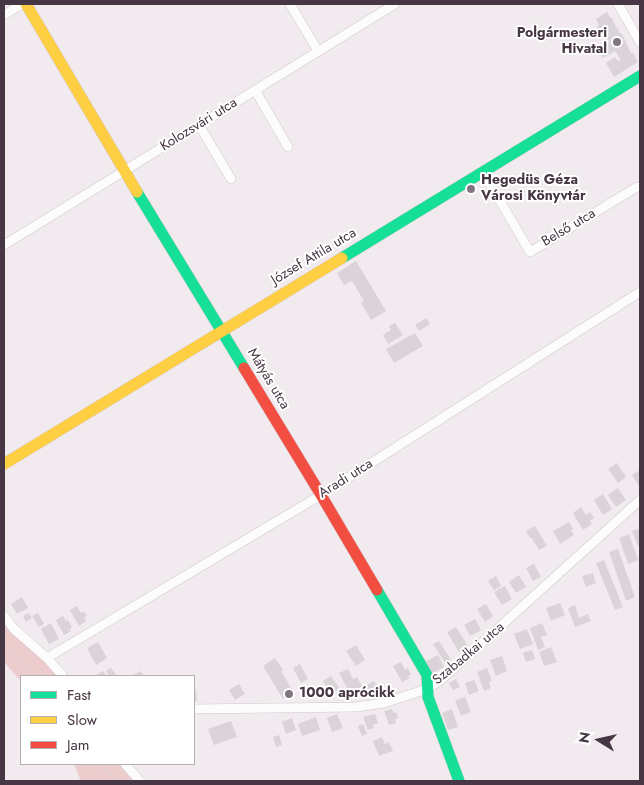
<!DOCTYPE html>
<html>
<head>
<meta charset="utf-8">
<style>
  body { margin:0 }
  #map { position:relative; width:644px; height:785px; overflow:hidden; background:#f1eaef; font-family:Jost,sans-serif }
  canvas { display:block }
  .frame { position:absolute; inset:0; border:5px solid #473643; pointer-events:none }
  .legend { position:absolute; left:20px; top:675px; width:175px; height:90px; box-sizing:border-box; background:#fff; border:1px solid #b5afb4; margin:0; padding:6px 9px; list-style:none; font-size:15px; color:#473643 }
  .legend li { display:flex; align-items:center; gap:10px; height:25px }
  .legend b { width:25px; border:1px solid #b5afb4 }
  .north { position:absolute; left:574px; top:715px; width:50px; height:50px; -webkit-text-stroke:4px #fff; paint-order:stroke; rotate:280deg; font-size:14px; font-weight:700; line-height:20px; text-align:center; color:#473643 }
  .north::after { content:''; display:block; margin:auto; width:18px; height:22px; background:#473643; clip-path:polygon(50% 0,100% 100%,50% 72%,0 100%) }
</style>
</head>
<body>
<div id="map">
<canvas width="644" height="785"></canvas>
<div class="frame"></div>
<ul class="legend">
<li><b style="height:6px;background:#16e098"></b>Fast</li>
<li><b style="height:6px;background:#ffcf43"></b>Slow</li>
<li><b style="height:6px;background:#f24e42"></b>Jam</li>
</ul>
<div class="north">N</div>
</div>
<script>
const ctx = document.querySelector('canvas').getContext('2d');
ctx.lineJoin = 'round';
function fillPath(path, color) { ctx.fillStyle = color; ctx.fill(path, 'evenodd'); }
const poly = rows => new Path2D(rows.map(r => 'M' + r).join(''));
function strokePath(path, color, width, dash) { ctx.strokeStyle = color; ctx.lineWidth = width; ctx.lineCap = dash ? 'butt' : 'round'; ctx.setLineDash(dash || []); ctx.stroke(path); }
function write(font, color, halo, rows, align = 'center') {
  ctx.font = font + ' Jost,sans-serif'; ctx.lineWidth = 4; ctx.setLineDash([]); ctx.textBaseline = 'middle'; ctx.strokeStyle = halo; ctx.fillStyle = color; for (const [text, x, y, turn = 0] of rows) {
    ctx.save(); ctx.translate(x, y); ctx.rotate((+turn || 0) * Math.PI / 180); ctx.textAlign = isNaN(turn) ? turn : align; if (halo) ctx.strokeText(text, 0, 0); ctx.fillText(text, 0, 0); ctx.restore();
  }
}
const green = poly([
  [4,622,60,676,21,676,21,681,4,662],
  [74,764,121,764,135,781,81,781]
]);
const building = poly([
  [607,12,610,17,612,18,614,23,620,33,622,34,631,53,633,53,638,62,614,77,606,63,615,57,618,61,621,60,615,51,603,58,597,48,609,41,607,39,605,40,597,27,599,25,596,19],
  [356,261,386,311,371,320,361,303,364,301,352,281,344,285,337,273],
  [426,318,430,324,419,331,415,325],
  [395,323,403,335,388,344,383,335,391,330,389,326],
  [415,333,423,346,394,363,386,349],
  [617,463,626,477,618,483,608,469],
  [640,470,640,488,632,475],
  [618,488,626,500,616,507,608,495],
  [603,494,612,509,603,515,594,500],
  [581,507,586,515,590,512,594,518,590,521,592,524,583,530,573,513],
  [569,522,573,529,571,530,574,535,560,544,553,531],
  [535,526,547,546,539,550,531,537,530,538,526,531],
  [640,528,640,545,638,546,632,531],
  [629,534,638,560,628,564,619,538],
  [618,549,635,597,626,601,609,552],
  [604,560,623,607,615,610,596,563],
  [534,564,541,577,533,581,526,568],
  [593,573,596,583,586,587,582,576],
  [519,575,526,587,516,593,509,582],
  [496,576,501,586,494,590,488,581],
  [505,586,512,599,502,605,494,592],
  [22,597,28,608,17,614,11,604],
  [560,603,565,615,551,621,546,608],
  [486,604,493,616,485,622,477,609],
  [575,605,579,618,588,614,591,621,575,627,568,608],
  [77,606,81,613,84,611,87,616,84,618,86,621,79,626,70,610],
  [29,613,32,618,26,622,23,616],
  [38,613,44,624,39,627,32,616],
  [63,616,66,621,68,620,72,627,70,629,71,631,64,635,56,620],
  [475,619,481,630,470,636,464,625],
  [51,623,59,639,49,644,41,629],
  [542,623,547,635,541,637,545,647,538,650,530,628],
  [456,627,468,646,459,652,447,632],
  [527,629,533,644,520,649,514,634],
  [439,641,451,660,445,663,433,644],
  [98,642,107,658,96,665,87,648],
  [356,645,365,660,356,666,346,651],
  [551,647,557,662,544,666,539,652],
  [532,650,535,659,526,662,523,653],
  [438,655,444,667,433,673,426,661],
  [502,656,507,671,496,676,490,660],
  [275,658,283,670,281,671,294,693,283,699,263,666],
  [401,662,405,670,408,668,411,674,408,676,410,678,402,682,393,666],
  [300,664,308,679,301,683,293,668],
  [111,668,117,676,109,676,106,671],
  [487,668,492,681,489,682,491,688,484,691,477,672],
  [348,669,353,679,357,677,364,690,352,697,339,673],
  [103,671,106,676,95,676],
  [140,671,144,676,132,676],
  [331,676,340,689,331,695,323,681],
  [456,679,460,687,453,690,449,683],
  [474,680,479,691,469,695,465,683],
  [374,681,380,691,371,696,365,686],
  [239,684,245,694,235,700,229,690],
  [194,689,196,689,197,701,194,701],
  [465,697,471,712,461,716,455,701],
  [392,709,393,713,396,712,398,718,395,719,396,723,389,725,384,711],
  [452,709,458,727,448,730,442,713],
  [337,714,343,728,332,732,327,718],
  [375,714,378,723,373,725,374,728,368,730,363,717],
  [316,717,320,730,302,736,298,724],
  [292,718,296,730,286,734,282,722],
  [231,721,237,737,214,745,208,729],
  [363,724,367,734,362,736,358,726],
  [279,735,282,745,276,747,273,737],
  [382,737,385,744,389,742,393,751,379,756,373,741]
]);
const street = poly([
  [290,4,318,51],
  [618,4,640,42],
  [4,15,22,4],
  [255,90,288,147],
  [199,125,231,179],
  [483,172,530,252,637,187],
  [4,245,395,4],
  [4,616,14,629,47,658,63,676],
  [47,658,321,495,640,292],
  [194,709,356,707,384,703,427,689,441,680,461,662,640,500],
  [125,764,140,781]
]);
const fast = poly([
  [137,192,244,368],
  [342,258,640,76],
  [377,590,427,675,428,697,459,781]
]);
const slow = poly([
  [26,4,137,192],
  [4,464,342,258]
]);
const jam = poly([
  [244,368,321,495,377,590]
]);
const tram = poly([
  [4,645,31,676],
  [100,764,116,781]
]);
const markers = [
  [617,42,5,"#82757f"],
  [471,189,5,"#82757f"],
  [289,694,5,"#82757f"]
];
const poiNames = [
  ["Polgármesteri",607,34,"right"],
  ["Hivatal",607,50,"right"],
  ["Hegedüs Géza",481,181],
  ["Városi Könyvtár",481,197],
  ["1000 aprócikk",299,694]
];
const streetNames = [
  ["Kolozsvári utca",199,125,-32],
  ["Belső utca",569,228,-31],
  ["József Attila utca",314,257,-31],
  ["Mátyás utca",268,379,59],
  ["Aradi utca",346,479,-32],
  ["Szabadkai utca",469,654,-40]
];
fillPath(green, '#eccccc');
fillPath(building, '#dad3d8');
strokePath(street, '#cfc8cd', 10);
strokePath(fast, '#d4c5cf', 12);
strokePath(slow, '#d4c5cf', 12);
strokePath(jam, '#d4c5cf', 12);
strokePath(street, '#fdfcfd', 9);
strokePath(fast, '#16e098', 11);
strokePath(slow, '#ffcf43', 11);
strokePath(jam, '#f24e42', 11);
strokePath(tram, '#d9d8d9', 1);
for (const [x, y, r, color] of markers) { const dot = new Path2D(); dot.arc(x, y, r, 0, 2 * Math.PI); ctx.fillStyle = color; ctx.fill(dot); strokePath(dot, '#fff', 2); }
write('bold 14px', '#473643', '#fff', poiNames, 'left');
write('14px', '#473643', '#fff', streetNames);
</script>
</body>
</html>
